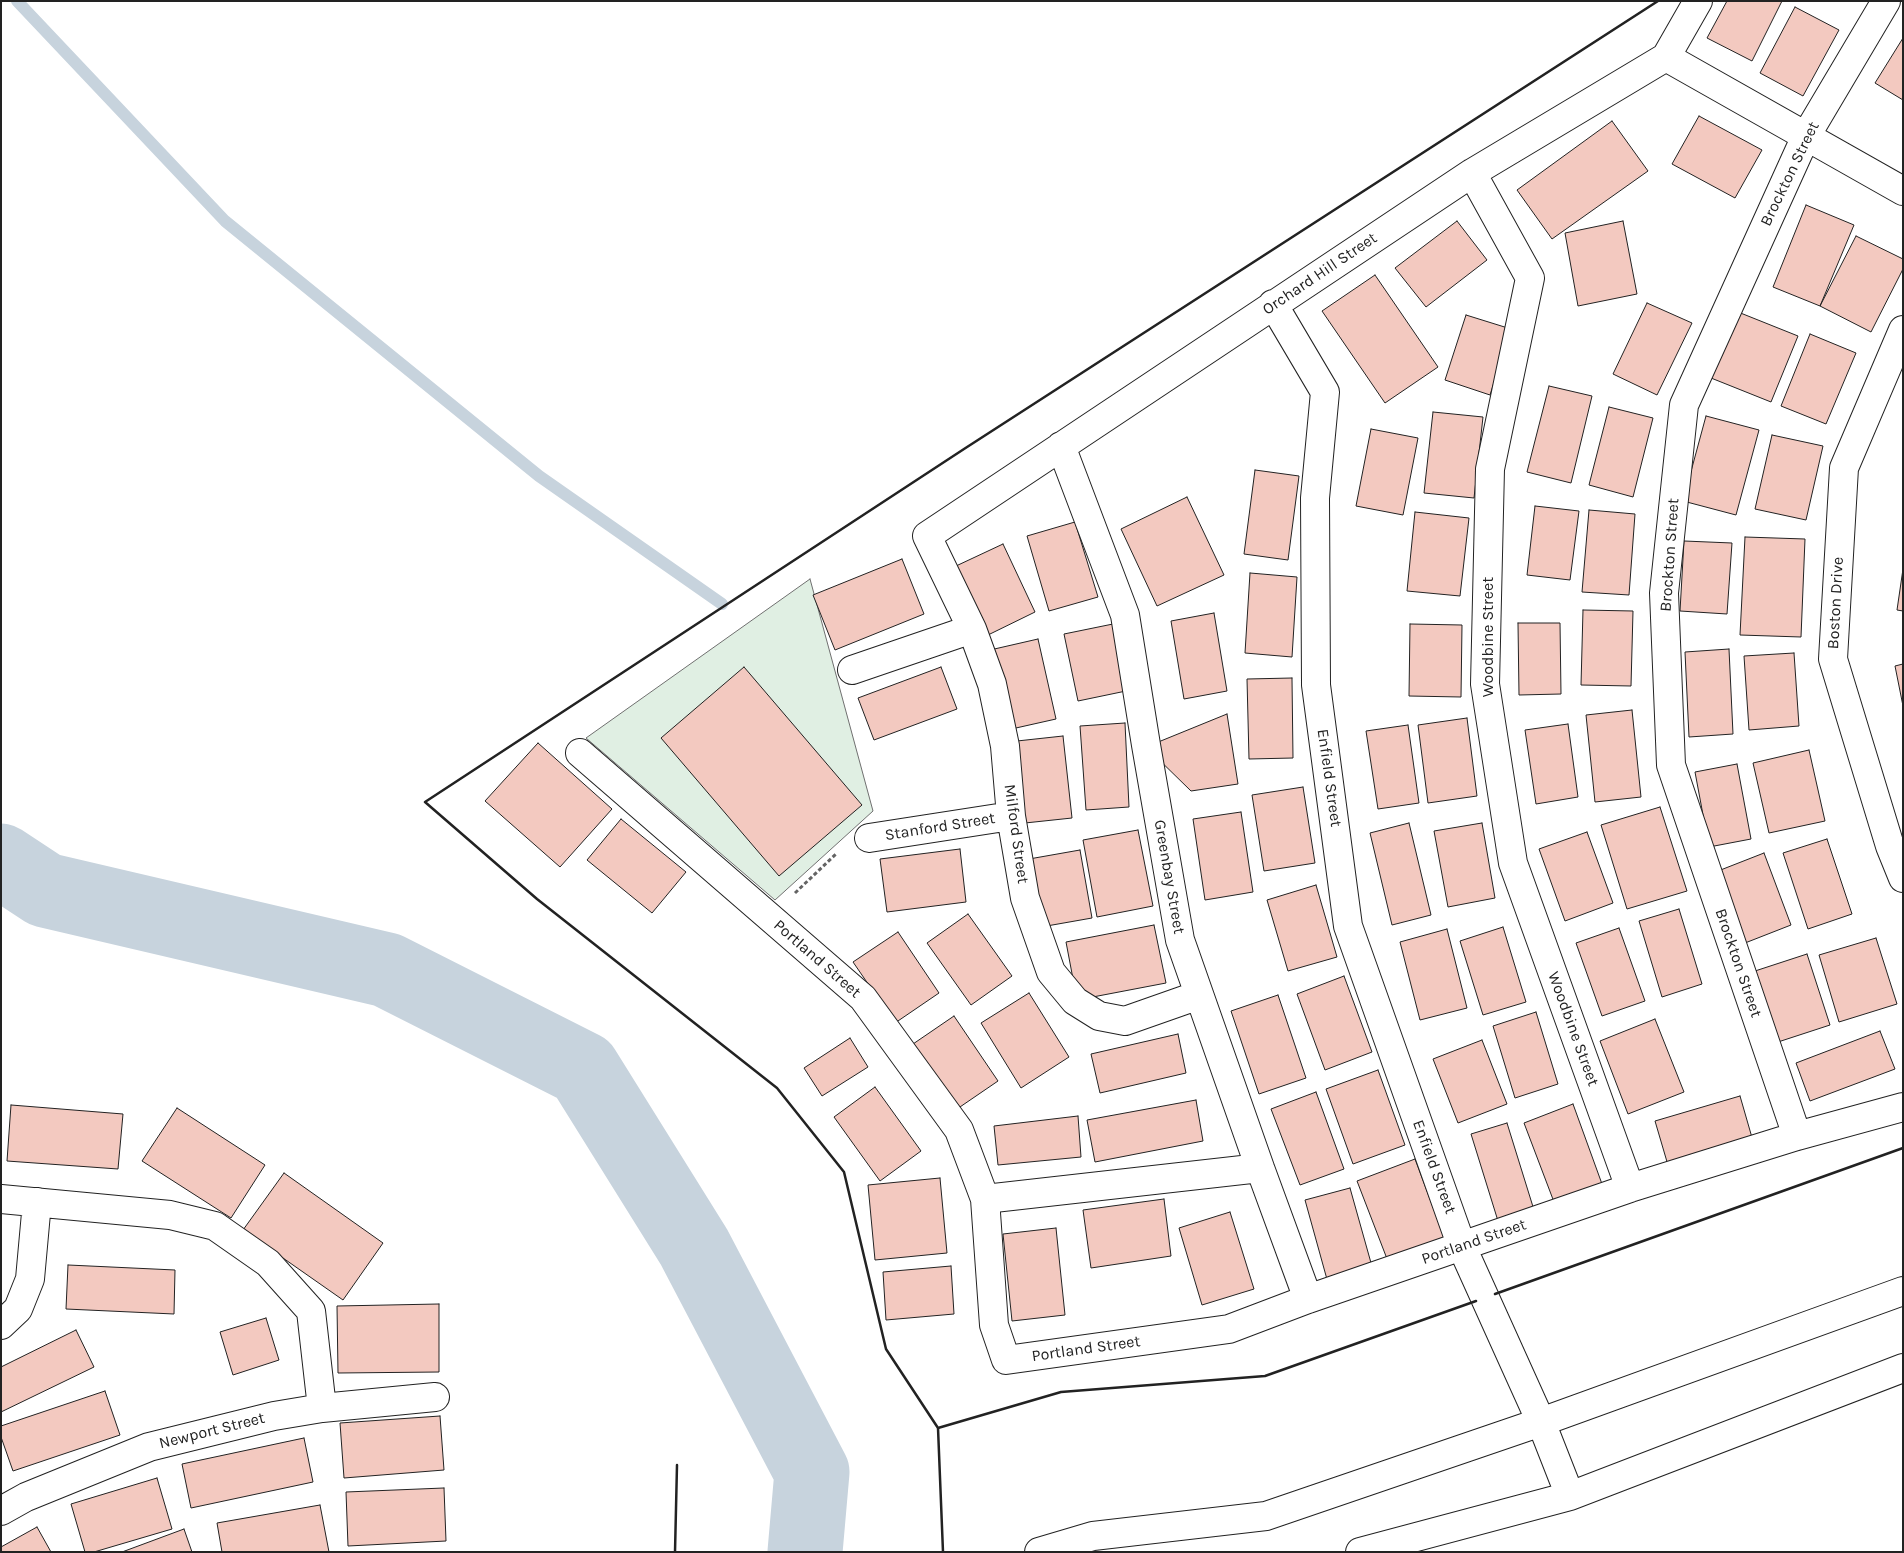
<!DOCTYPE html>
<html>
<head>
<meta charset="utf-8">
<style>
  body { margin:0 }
  #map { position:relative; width:1904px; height:1553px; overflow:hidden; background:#fff; font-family:Karla,sans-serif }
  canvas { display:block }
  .frame { position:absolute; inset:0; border:2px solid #222; pointer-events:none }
</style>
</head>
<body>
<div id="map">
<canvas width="1904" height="1553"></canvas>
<div class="frame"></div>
</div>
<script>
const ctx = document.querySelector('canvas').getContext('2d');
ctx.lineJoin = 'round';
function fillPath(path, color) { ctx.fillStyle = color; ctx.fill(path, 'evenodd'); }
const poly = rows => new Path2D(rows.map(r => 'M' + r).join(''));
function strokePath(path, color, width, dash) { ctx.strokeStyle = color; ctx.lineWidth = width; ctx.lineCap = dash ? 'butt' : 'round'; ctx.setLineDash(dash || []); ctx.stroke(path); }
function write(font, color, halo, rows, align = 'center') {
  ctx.font = font + ' Karla,sans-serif'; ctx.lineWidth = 4; ctx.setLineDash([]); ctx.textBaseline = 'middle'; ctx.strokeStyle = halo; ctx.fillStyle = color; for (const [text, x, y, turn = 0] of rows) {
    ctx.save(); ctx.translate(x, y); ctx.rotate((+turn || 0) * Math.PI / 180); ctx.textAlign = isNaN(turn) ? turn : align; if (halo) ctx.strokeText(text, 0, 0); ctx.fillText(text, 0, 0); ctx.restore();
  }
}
const green = poly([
  [810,579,873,811,775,900,586,738,810,579]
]);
const stream = poly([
  [17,1,225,221,539,476,722,604]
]);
const river = poly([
  [1,861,45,890,387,970,583,1069,694,1247,812,1472,805,1552]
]);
const building = poly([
  [1727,1,1782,1,1752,61,1707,38,1727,1],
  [1795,7,1839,30,1803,96,1760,73,1795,7],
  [1903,38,1903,100,1875,83,1903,38],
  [1699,116,1762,150,1735,198,1672,164,1699,116],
  [1612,121,1648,171,1552,239,1517,190,1612,121],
  [1806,205,1854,225,1820,306,1773,287,1806,205],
  [1457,221,1487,260,1426,307,1395,268,1457,221],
  [1623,221,1637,294,1578,306,1565,233,1623,221],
  [1856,236,1903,259,1903,269,1871,332,1820,306,1856,236],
  [1375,275,1438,367,1385,403,1322,311,1375,275],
  [1647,303,1692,323,1657,395,1613,374,1647,303],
  [1738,312,1798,336,1771,402,1711,378,1738,312],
  [1466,315,1511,329,1490,395,1445,380,1466,315],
  [1810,334,1856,353,1826,424,1781,406,1810,334],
  [1549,386,1592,396,1571,483,1527,472,1549,386],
  [1609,407,1653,418,1633,497,1589,485,1609,407],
  [1433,412,1483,417,1474,498,1424,493,1433,412],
  [1706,416,1759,430,1736,515,1683,501,1706,416],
  [1371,429,1418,438,1403,515,1356,506,1371,429],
  [1772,435,1823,446,1806,520,1755,509,1772,435],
  [1255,470,1299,476,1288,560,1244,554,1255,470],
  [1187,497,1224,575,1157,606,1121,529,1187,497],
  [1535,506,1579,511,1570,580,1527,575,1535,506],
  [1589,510,1635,514,1629,595,1582,592,1589,510],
  [1415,512,1469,518,1460,596,1407,591,1415,512],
  [1075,522,1098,597,1049,611,1027,536,1075,522],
  [1745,537,1805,539,1801,637,1740,635,1745,537],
  [1684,541,1732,543,1727,614,1680,611,1684,541],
  [1003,544,1035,612,988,635,956,566,1003,544],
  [902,559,924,614,835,650,813,595,902,559],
  [1903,569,1903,611,1897,610,1903,569],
  [1250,573,1297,577,1292,657,1245,653,1250,573],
  [1583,610,1633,611,1631,686,1581,685,1583,610],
  [1214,613,1227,691,1184,699,1171,621,1214,613],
  [1518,623,1560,623,1561,694,1519,695,1518,623],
  [1113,624,1126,691,1078,701,1064,634,1113,624],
  [1410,624,1462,625,1461,697,1409,696,1410,624],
  [1038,639,1056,719,1007,730,990,650,1038,639],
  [1729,649,1733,734,1689,737,1685,652,1729,649],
  [1794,653,1799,726,1749,730,1744,656,1794,653],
  [1903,664,1903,706,1895,666,1903,664],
  [744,667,862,805,779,876,661,738,744,667],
  [941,667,957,709,874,740,858,698,941,667],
  [1292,678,1293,758,1249,759,1247,679,1292,678],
  [1632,710,1641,797,1595,802,1586,715,1632,710],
  [1227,714,1238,784,1191,791,1146,747,1227,714],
  [1467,718,1477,796,1428,803,1418,725,1467,718],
  [1125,723,1129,807,1086,810,1080,726,1125,723],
  [1568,724,1578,797,1536,804,1525,730,1568,724],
  [1408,725,1419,803,1378,809,1366,731,1408,725],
  [1063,736,1072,818,1025,823,1017,741,1063,736],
  [538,743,612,809,560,867,485,801,538,743],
  [1809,750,1825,821,1769,833,1753,763,1809,750],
  [1737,764,1751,839,1709,847,1695,772,1737,764],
  [1303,787,1315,863,1264,871,1252,795,1303,787],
  [1660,807,1687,891,1627,909,1601,825,1660,807],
  [1241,812,1253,892,1205,900,1193,819,1241,812],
  [621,819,686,872,652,913,587,860,621,819],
  [1409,823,1431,915,1392,925,1370,833,1409,823],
  [1482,823,1495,898,1448,907,1434,831,1482,823],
  [1138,830,1153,906,1097,917,1083,840,1138,830],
  [1587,832,1613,903,1565,921,1539,849,1587,832],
  [1827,839,1852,914,1808,929,1783,853,1827,839],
  [960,849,966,902,887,912,880,859,960,849],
  [1080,850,1092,918,1041,927,1029,859,1080,850],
  [1764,853,1791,925,1745,943,1718,871,1764,853],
  [1316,885,1337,957,1288,971,1267,900,1316,885],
  [1679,909,1702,984,1662,997,1639,921,1679,909],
  [968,914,1012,976,971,1005,927,943,968,914],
  [1154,925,1166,983,1077,1000,1066,942,1154,925],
  [1503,927,1526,1002,1483,1015,1460,941,1503,927],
  [1619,928,1645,1001,1602,1016,1576,943,1619,928],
  [1447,929,1467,1008,1420,1020,1400,942,1447,929],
  [898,932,939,993,895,1023,853,962,898,932],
  [1876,938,1897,1004,1839,1022,1819,955,1876,938],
  [1807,954,1830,1025,1778,1042,1755,971,1807,954],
  [1344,976,1372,1052,1325,1070,1297,994,1344,976],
  [1029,993,1069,1057,1021,1088,981,1023,1029,993],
  [1278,995,1306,1078,1259,1094,1231,1011,1278,995],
  [1536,1012,1558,1084,1515,1098,1493,1026,1536,1012],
  [954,1016,998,1081,957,1109,913,1044,954,1016],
  [1655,1019,1684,1092,1628,1114,1600,1041,1655,1019],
  [1880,1031,1895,1069,1810,1101,1796,1063,1880,1031],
  [1178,1034,1186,1073,1100,1093,1091,1054,1178,1034],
  [850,1038,868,1067,822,1096,804,1068,850,1038],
  [1482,1040,1507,1104,1458,1123,1433,1059,1482,1040],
  [1378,1070,1405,1145,1353,1164,1326,1089,1378,1070],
  [875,1087,921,1151,880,1181,834,1117,875,1087],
  [1316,1092,1344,1169,1300,1185,1271,1109,1316,1092],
  [1740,1096,1755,1148,1670,1172,1655,1121,1740,1096],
  [1196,1100,1203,1141,1095,1162,1087,1120,1196,1100],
  [1573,1104,1602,1184,1554,1202,1524,1123,1573,1104],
  [11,1105,123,1114,118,1169,7,1161,11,1105],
  [177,1108,265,1165,231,1218,142,1161,177,1108],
  [1078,1116,1081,1157,998,1165,994,1126,1078,1116],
  [1507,1123,1534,1210,1498,1221,1471,1134,1507,1123],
  [1415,1159,1446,1242,1389,1264,1357,1181,1415,1159],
  [284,1173,383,1243,343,1300,243,1230,284,1173],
  [940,1178,947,1253,875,1260,868,1185,940,1178],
  [1350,1188,1373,1270,1328,1283,1305,1200,1350,1188],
  [1164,1199,1171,1256,1091,1268,1083,1210,1164,1199],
  [1230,1212,1254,1289,1202,1305,1179,1228,1230,1212],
  [1056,1228,1065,1315,1012,1321,1003,1234,1056,1228],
  [68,1265,175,1270,174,1314,66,1309,68,1265],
  [951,1266,954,1314,886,1320,883,1272,951,1266],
  [439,1304,439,1372,338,1373,337,1306,439,1304],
  [266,1318,279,1360,233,1375,220,1332,266,1318],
  [76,1330,94,1367,1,1412,1,1367,76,1330],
  [105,1391,120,1435,13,1471,1,1437,1,1426,105,1391],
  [440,1416,444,1470,344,1478,340,1423,440,1416],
  [304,1438,313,1482,191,1508,182,1464,304,1438],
  [157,1478,172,1529,94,1552,85,1552,71,1504,157,1478],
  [444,1488,446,1541,348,1546,346,1492,444,1488],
  [320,1505,329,1552,222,1552,217,1523,320,1505],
  [37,1527,51,1552,1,1552,1,1547,37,1527],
  [184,1529,192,1552,122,1552,184,1529]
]);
const path = poly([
  [795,893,837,853]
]);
const minor = poly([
  [1666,57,1903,191],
  [1472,173,1530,278,1490,469,1485,684,1513,863,1630,1188],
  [1273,304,1325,392,1315,498,1316,685,1348,926,1462,1247,1541,1422,1570,1496],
  [1903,330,1844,468,1833,659,1890,846,1903,878],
  [1061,446,1125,615,1146,745,1180,940,1260,1168,1308,1299],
  [852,670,972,629],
  [580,753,863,998,959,1130,985,1199,994,1325,1006,1360,1229,1329,1308,1299,1630,1188,1797,1136,1903,1107],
  [869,838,1011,816],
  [1199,995,1125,1021,1099,1016,1075,1001,1051,972,1025,898,1011,816,1005,746,992,684,972,629,927,536,1472,173,1666,57,1698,1],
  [1797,1136,1671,765,1664,593,1684,405,1806,136,1886,1],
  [1,1199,170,1215,215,1226,268,1263,311,1311,322,1408],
  [985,1199,1260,1168],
  [1,1325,18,1309,30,1279,37,1202],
  [1,1511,26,1497,149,1447,274,1416,322,1408,435,1397],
  [1039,1552,1093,1536,1266,1516,1541,1422,1903,1291],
  [1360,1552,1570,1496,1903,1368]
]);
const wall = poly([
  [1495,1294,1903,1148],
  [938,1428,1061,1392,1265,1376,1476,1301],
  [675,1552,677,1465],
  [943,1552,938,1428,886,1349,844,1172,777,1088,537,899,425,802,964,449,1658,1]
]);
const streetNames = [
  ["Brockton Street",1790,174,-64],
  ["Orchard Hill Street",1320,274,-34],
  ["Brockton Street",1670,555,-86],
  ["Boston Drive",1836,603,-87],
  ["Woodbine Street",1488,637,-90],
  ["Enfield Street",1329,778,82],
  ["Stanford Street",940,827,-9],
  ["Milford Street",1016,834,82],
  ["Greenbay Street",1169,877,80],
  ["Portland Street",817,959,41],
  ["Brockton Street",1738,963,71],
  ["Woodbine Street",1573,1029,70],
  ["Enfield Street",1434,1167,70],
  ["Portland Street",1474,1242,-19],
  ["Portland Street",1086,1349,-8],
  ["Newport Street",212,1431,-14]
];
fillPath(green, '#e0efe3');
strokePath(green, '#6f6f6f', 1);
strokePath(stream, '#c7d3dd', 12);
strokePath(river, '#c7d3dd', 75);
fillPath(building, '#f3c9c0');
strokePath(building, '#222', 1);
strokePath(minor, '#222', 30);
strokePath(path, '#646464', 3, [4, 2.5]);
strokePath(minor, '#fff', 28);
strokePath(wall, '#222', 2.5);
write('16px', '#222', '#fff', streetNames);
</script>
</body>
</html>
